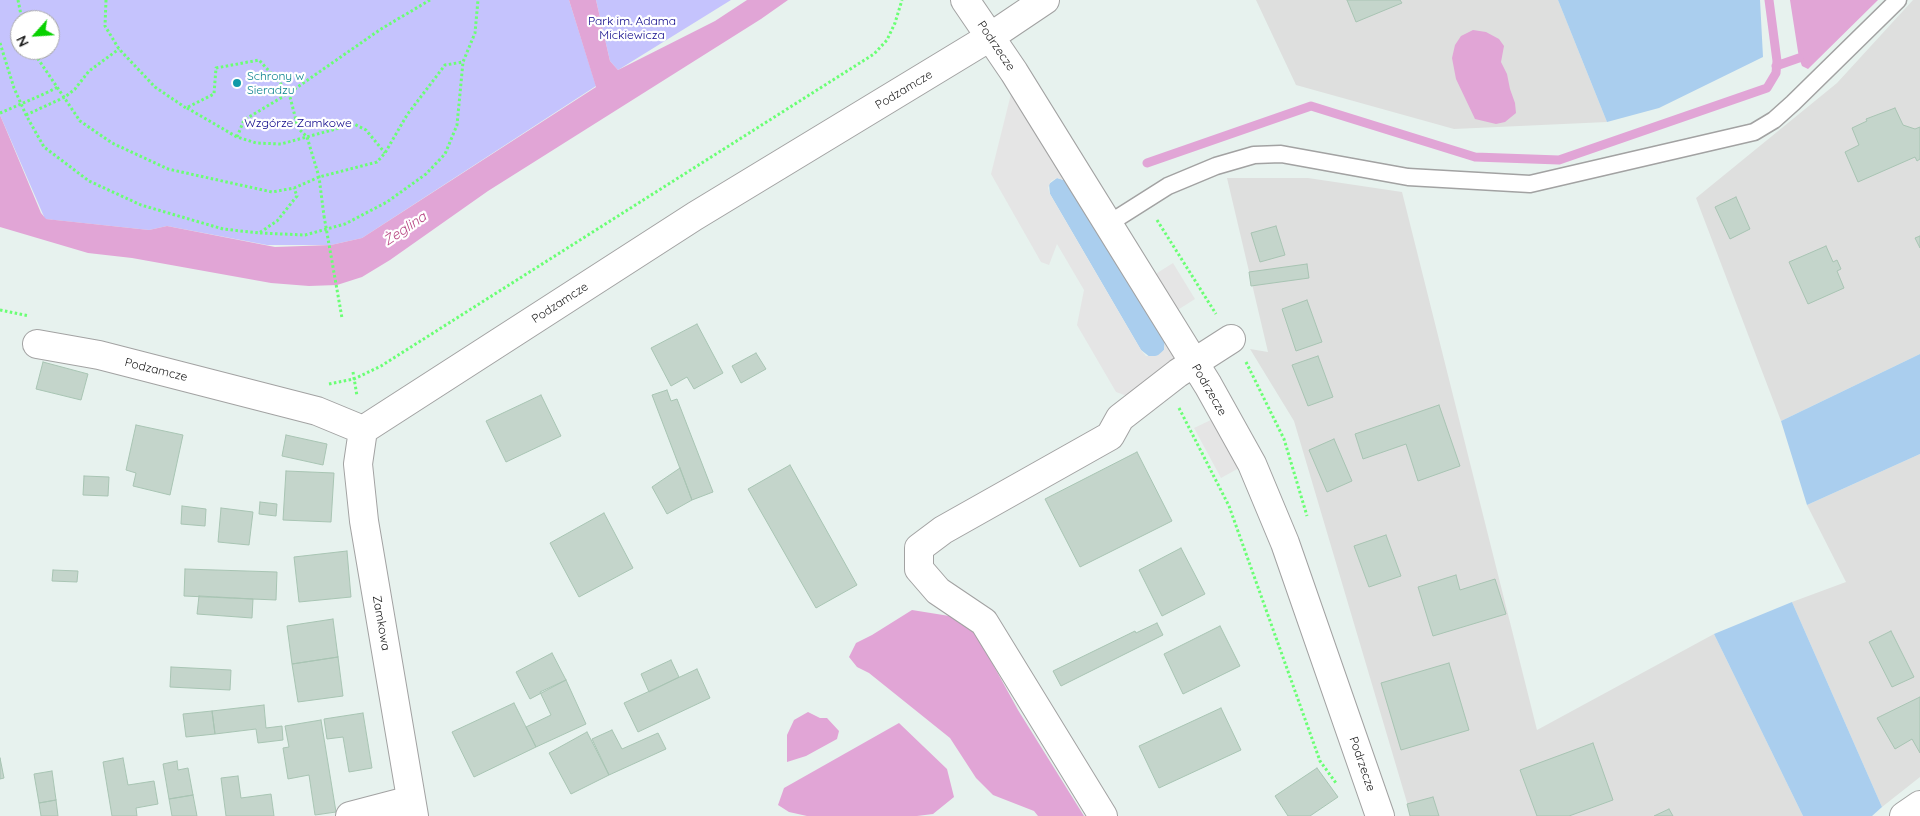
<!DOCTYPE html>
<html>
<head>
<meta charset="utf-8">
<style>
  body { margin:0 }
  #map { position:relative; width:1920px; height:816px; overflow:hidden; background:#e7f2ee; font-family:Quicksand,sans-serif }
  canvas { display:block }
  .north { position:absolute; left:10px; top:10px; width:50px; height:50px; box-sizing:border-box; background:#fff; border:1px solid #a6a6a6; border-radius:50%; rotate:244deg; font-size:14px; font-weight:700; line-height:20px; text-align:center; color:#212121 }
  .north::after { content:''; display:block; margin:auto; width:18px; height:22px; background:#08d100; clip-path:polygon(50% 0,100% 100%,50% 72%,0 100%) }
</style>
</head>
<body>
<div id="map">
<canvas width="1920" height="816"></canvas>
<div class="north">N</div>
</div>
<script>
const ctx = document.querySelector('canvas').getContext('2d');
ctx.lineJoin = 'round';
function fillPath(path, color) { ctx.fillStyle = color; ctx.fill(path, 'evenodd'); }
const poly = rows => new Path2D(rows.map(r => 'M' + r).join(''));
function strokePath(path, color, width, dash) { ctx.strokeStyle = color; ctx.lineWidth = width; ctx.lineCap = dash ? 'butt' : 'round'; ctx.setLineDash(dash || []); ctx.stroke(path); }
function write(font, color, halo, rows, align = 'center') {
  ctx.font = font + ' Quicksand,sans-serif'; ctx.lineWidth = 4.5; ctx.setLineDash([]); ctx.textBaseline = 'middle'; ctx.strokeStyle = halo; ctx.fillStyle = color; for (const [text, x, y, turn = 0] of rows) {
    ctx.save(); ctx.translate(x, y); ctx.rotate((+turn || 0) * Math.PI / 180); ctx.textAlign = isNaN(turn) ? turn : align; if (halo) ctx.strokeText(text, 0, 0); ctx.fillText(text, 0, 0); ctx.restore();
  }
}
const residential = poly([
  [1256,0,1558,0,1607,122,1454,129,1296,85],
  [1913,0,1920,0,1920,354,1781,421,1696,198,1837,83],
  [1227,178,1308,178,1402,192,1537,730,1714,634,1803,816,1411,816,1294,421,1250,349,1268,352],
  [1920,454,1920,777,1882,807,1792,602,1846,582,1807,505]
]);
const grass = poly([
  [1558,0,1760,0,1763,57,1659,108,1607,122],
  [1057,178,1067,181,1165,340,1164,350,1160,355,1150,357,1141,350,1050,194,1049,184],
  [1920,354,1920,454,1807,505,1781,421],
  [1792,602,1882,807,1872,816,1803,816,1714,634]
]);
const park = poly([
  [0,0,569,0,596,86,362,238,331,245,267,245,167,226,149,230,45,219,0,115],
  [20,20,50,20,50,50,20,50],
  [596,0,731,0,618,70,610,61]
]);
const parking = poly([
  [1011,94,1067,181,1057,178,1051,181,1048,188,1050,194,1141,350,1146,356,1157,356,1164,350,1165,340,1187,374,1135,399,1116,392,1077,325,1084,290,1057,244,1049,265,1041,262,991,174],
  [1173,263,1195,299,1176,311,1154,275],
  [1213,419,1239,468,1221,478,1194,428]
]);
const water = poly([
  [569,0,596,0,610,61,618,70,715,21,747,0,788,0,761,19,488,191,390,260,362,277,337,285,309,286,271,283,132,258,88,253,0,227,0,115,41,213,46,219,149,230,167,226,275,247,331,245,362,238,596,87],
  [1790,0,1878,0,1808,69,1802,66,1799,58],
  [1473,30,1486,32,1499,39,1504,46,1501,62,1507,74,1510,89,1515,103,1516,113,1505,122,1496,124,1475,119,1456,79,1452,58,1455,45,1461,36],
  [912,610,968,619,1018,710,1084,816,1038,816,1034,811,993,795,976,778,950,738,869,673,857,667,849,657,856,643,872,635],
  [808,712,820,718,827,718,839,731,837,739,806,756,787,762,787,735,794,720],
  [899,723,947,769,954,797,933,814,917,816,807,816,789,812,778,805,784,788]
]);
const stream = poly([
  [1776,66,1799,58],
  [1147,163,1311,106,1475,157,1559,160,1767,88,1776,73,1777,61,1769,0]
]);
const building = poly([
  [1347,0,1400,0,1402,3,1356,22,1347,0],
  [1895,108,1903,125,1915,129,1920,127,1920,159,1917,161,1915,157,1858,182,1845,152,1859,145,1852,128,1867,121,1866,119,1895,108],
  [1736,197,1750,229,1730,239,1715,207,1736,197],
  [1276,226,1285,255,1260,262,1251,233,1276,226],
  [1920,236,1920,248,1915,238,1920,236],
  [1826,246,1833,262,1837,260,1841,269,1837,271,1844,288,1808,304,1789,262,1826,246],
  [1307,264,1309,278,1251,286,1249,272,1307,264],
  [1307,300,1322,342,1296,351,1282,309,1307,300],
  [697,324,723,373,694,389,687,377,671,386,651,348,697,324],
  [756,353,766,369,741,383,732,366,756,353],
  [1318,356,1333,397,1308,406,1292,365,1318,356],
  [43,362,88,374,81,400,36,389,43,362],
  [667,390,671,401,677,399,713,492,692,500,652,395,667,390],
  [541,395,561,436,506,462,486,421,541,395],
  [1439,405,1460,466,1418,481,1406,444,1363,459,1355,434,1439,405],
  [136,425,183,435,170,495,133,486,136,473,126,470,136,425],
  [286,435,327,444,323,465,282,456,286,435],
  [1334,439,1352,481,1327,492,1309,450,1334,439],
  [1137,452,1172,521,1080,567,1045,499,1137,452],
  [790,465,857,585,816,608,748,489,790,465],
  [680,468,692,500,667,514,652,487,680,468],
  [286,471,334,473,331,522,283,520,286,471],
  [84,476,109,477,108,496,83,495,84,476],
  [260,502,277,504,276,516,259,514,260,502],
  [182,506,206,509,205,526,181,524,182,506],
  [221,508,253,512,249,545,218,542,221,508],
  [604,513,633,568,579,597,550,543,604,513],
  [1386,535,1401,576,1369,587,1354,546,1386,535],
  [1181,548,1205,594,1162,616,1139,570,1181,548],
  [347,551,351,597,299,602,294,557,347,551],
  [185,569,277,572,276,600,184,596,185,569],
  [53,570,78,571,77,582,52,581,53,570],
  [1456,575,1460,590,1495,579,1506,614,1433,636,1418,587,1456,575],
  [199,596,253,599,252,618,197,614,199,596],
  [333,619,338,657,292,664,287,626,333,619],
  [1157,623,1163,635,1061,686,1053,671,1135,631,1136,633,1157,623],
  [1220,626,1240,666,1183,694,1164,654,1220,626],
  [1891,631,1914,677,1892,687,1869,642,1891,631],
  [552,653,566,680,530,699,516,672,552,653],
  [338,657,343,696,298,702,292,664,338,657],
  [671,660,679,677,649,692,641,674,671,660],
  [1449,663,1469,730,1401,750,1381,683,1449,663],
  [171,667,231,670,230,690,170,687,171,667],
  [697,669,710,698,638,732,624,703,697,669],
  [566,680,586,724,536,747,526,727,551,715,540,692,566,680],
  [1920,697,1920,753,1912,739,1895,749,1877,718,1920,697],
  [514,703,536,747,474,777,452,732,514,703],
  [264,705,266,728,282,726,283,740,258,743,256,729,215,734,212,711,264,705],
  [1221,708,1241,750,1159,788,1139,746,1221,708],
  [212,711,215,734,186,737,183,714,212,711],
  [363,713,372,768,349,772,343,737,327,739,324,719,363,713],
  [321,720,336,812,315,815,309,775,288,779,283,748,289,747,285,726,321,720],
  [612,730,622,749,658,733,666,749,609,775,592,739,612,730],
  [587,732,609,775,571,794,549,753,587,732],
  [1593,743,1613,800,1569,816,1537,816,1520,770,1593,743],
  [0,758,4,778,0,779,0,758],
  [123,758,128,785,154,781,158,804,136,808,137,816,112,816,103,762,123,758],
  [177,761,178,770,188,768,193,795,169,799,163,764,177,761],
  [1317,768,1338,797,1310,816,1288,816,1275,796,1317,768],
  [52,771,56,800,39,803,34,774,52,771],
  [238,776,241,798,271,794,274,816,226,816,221,778,238,776],
  [193,795,197,816,172,816,169,799,193,795],
  [1433,797,1439,816,1410,816,1407,804,1433,797],
  [56,800,58,816,41,816,39,803,56,800],
  [1669,809,1673,816,1654,816,1669,809]
]);
const path = poly([
  [18,0,22,20],
  [106,0,105,26,119,49,155,87,186,108,214,94,216,68,259,60,289,93,381,29,430,0],
  [0,43,14,88,26,115,44,147,89,181,141,205,223,229,259,233,277,221,297,196,294,188],
  [32,50,80,121,112,143,168,169,272,192,294,188,319,177,377,162,385,153,407,115,445,65,463,62,475,33,478,0],
  [46,93,58,87],
  [187,108,237,137,256,143,281,144,354,124,366,130,385,153],
  [26,115,65,97,75,89,89,71,119,49],
  [237,137,244,120,289,93,298,128,307,137,319,177,324,216],
  [1157,220,1216,314],
  [260,233,305,235,345,224,387,202,426,174,445,154,457,125,463,62],
  [0,310,29,316],
  [1246,362,1284,439,1307,516],
  [353,372,357,396],
  [329,384,354,379,381,366,874,54,887,40,895,23,902,0],
  [1179,408,1229,506,1320,761,1336,783]
]);
const lane = poly([
  [1108,224,1168,186,1216,166,1254,155,1281,154,1408,177,1530,184,1754,132,1774,120,1793,103,1898,0]
]);
const street = poly([
  [965,0,1014,72,1084,185,1208,385,1252,464,1285,543,1380,816],
  [37,344,99,355,317,411,363,430],
  [363,430,695,216,990,37,1045,0],
  [363,430,358,464,364,521,414,816],
  [350,816,411,800],
  [1103,816,984,622,938,591,919,569,919,548,943,530,1110,436,1120,418,1178,373,1231,339],
  [1904,816,1920,805]
]);
const pathBridge = poly([
  [0,113,46,93],
  [324,216,342,318]
]);
const markers = [
  [237,83,5,"#0f9aa8"]
];
const parkNames = [
  ["Park im. Adama",632,21],
  ["Mickiewicza",632,35],
  ["Wzgórze Zamkowe",298,123]
];
const streetNames = [
  ["Podrzecze",996,46,56],
  ["Podzamcze",904,90,-31],
  ["Podzamcze",560,303,-33],
  ["Podzamcze",156,370,14],
  ["Podrzecze",1209,390,60],
  ["Zamkowa",381,623,80],
  ["Podrzecze",1362,764,71]
];
const cultureNames = [
  ["Schrony w",247,76],
  ["Sieradzu",247,90]
];
const waterNames = [
  ["Żeglina",405,229,-34]
];
fillPath(residential, '#dedfde');
fillPath(grass, '#aaceee');
fillPath(park, '#c5c3fd');
fillPath(parking, '#e5e5e5');
fillPath(water, '#e1a5d6');
strokePath(stream, '#e1a5d6', 9);
fillPath(building, '#c4d5cb');
strokePath(building, '#a8c4b3', 1);
strokePath(lane, '#a2a2a2', 19);
strokePath(street, '#a2a2a2', 30);
strokePath(path, '#6aff74', 3, [2.5, 2.5]);
strokePath(lane, '#fff', 16);
strokePath(street, '#fff', 28);
strokePath(pathBridge, '#6aff74', 3, [2.5, 2.5]);
for (const [x, y, r, color] of markers) { const dot = new Path2D(); dot.arc(x, y, r, 0, 2 * Math.PI); ctx.fillStyle = color; ctx.fill(dot); strokePath(dot, '#fff', 2); }
write('12px', '#0b0588', '#fff', parkNames);
write('12px', '#212121', '#fff', streetNames);
write('12px', '#0d838f', '#fff', cultureNames, 'left');
write('italic 14px', '#b74683', '#fff', waterNames);
</script>
</body>
</html>
